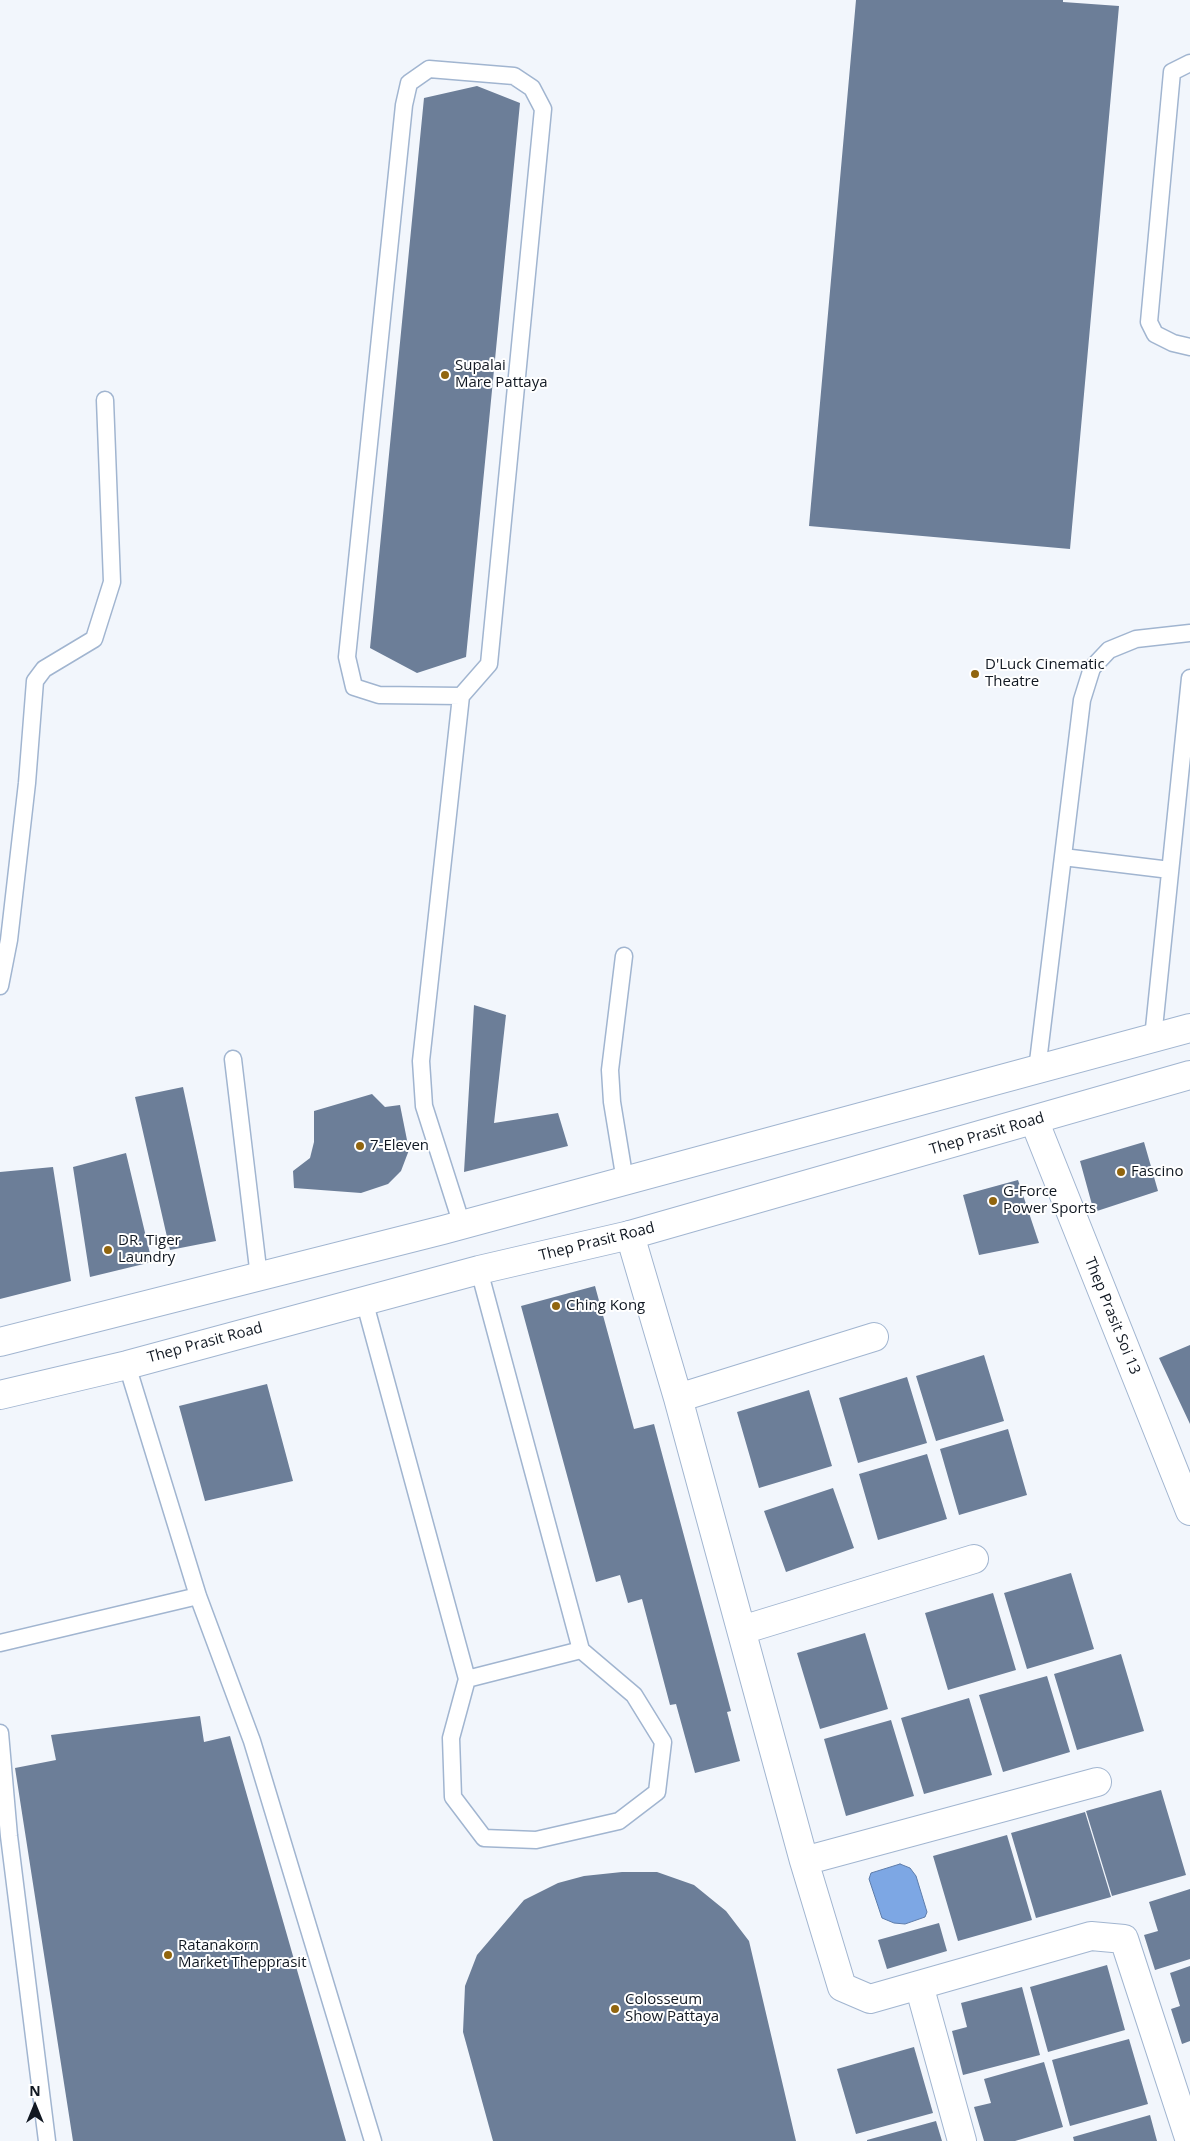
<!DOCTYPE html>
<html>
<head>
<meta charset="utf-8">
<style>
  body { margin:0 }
  #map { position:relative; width:1190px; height:2141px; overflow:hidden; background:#f2f6fc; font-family:"Open Sans",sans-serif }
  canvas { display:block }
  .north { position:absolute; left:10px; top:2081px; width:50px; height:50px; -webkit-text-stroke:4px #fff; paint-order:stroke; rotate:0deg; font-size:14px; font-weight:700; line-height:20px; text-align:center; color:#111822 }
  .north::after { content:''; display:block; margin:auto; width:18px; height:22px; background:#111822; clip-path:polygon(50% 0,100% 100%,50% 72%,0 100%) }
</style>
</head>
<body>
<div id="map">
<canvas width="1190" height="2141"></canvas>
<div class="north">N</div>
</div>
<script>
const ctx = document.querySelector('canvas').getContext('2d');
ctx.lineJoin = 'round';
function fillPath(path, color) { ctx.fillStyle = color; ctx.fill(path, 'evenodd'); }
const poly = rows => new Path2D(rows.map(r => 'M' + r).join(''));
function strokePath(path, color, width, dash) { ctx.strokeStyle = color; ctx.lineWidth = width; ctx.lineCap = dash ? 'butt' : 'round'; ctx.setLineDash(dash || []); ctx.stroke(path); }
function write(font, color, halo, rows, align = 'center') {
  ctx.font = font + ' "Open Sans",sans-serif'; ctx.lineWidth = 4; ctx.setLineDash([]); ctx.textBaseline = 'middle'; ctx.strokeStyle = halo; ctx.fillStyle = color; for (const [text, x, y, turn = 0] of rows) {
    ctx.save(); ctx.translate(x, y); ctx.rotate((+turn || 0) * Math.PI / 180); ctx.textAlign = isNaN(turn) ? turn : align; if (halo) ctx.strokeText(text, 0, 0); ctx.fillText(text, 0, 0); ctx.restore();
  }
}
const water = poly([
  [900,1864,910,1868,916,1876,927,1912,925,1917,905,1924,894,1923,882,1918,869,1879,871,1873,900,1864]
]);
const building = poly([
  [856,0,1063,0,1063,2,1119,6,1070,549,809,526],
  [477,86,520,103,466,657,417,673,370,648,424,98],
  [474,1005,506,1015,494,1123,558,1113,568,1146,464,1172],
  [183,1087,216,1241,170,1250,135,1097],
  [372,1094,385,1107,400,1105,409,1150,401,1171,388,1184,361,1193,294,1188,293,1171,310,1158,314,1142,314,1111],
  [1144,1142,1158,1191,1094,1212,1080,1161],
  [126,1153,152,1262,90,1277,73,1167],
  [53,1167,71,1281,0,1299,0,1172],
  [1018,1180,1039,1243,979,1255,963,1195],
  [595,1286,634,1429,654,1424,731,1711,727,1712,740,1761,695,1773,676,1704,670,1705,642,1599,628,1603,620,1575,596,1582,521,1306],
  [1190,1345,1190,1424,1159,1358],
  [984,1355,1004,1421,936,1441,916,1376],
  [907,1377,927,1443,858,1463,839,1398],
  [267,1384,293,1481,205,1501,179,1406],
  [809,1390,832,1466,759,1488,737,1412],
  [1008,1429,1027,1495,959,1515,940,1449],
  [927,1454,947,1519,878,1540,859,1474],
  [833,1488,854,1548,786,1572,764,1511],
  [1071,1573,1094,1649,1027,1669,1004,1593],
  [993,1593,1016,1670,948,1690,925,1613],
  [865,1633,888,1709,820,1729,797,1653],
  [1121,1654,1144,1731,1077,1750,1054,1674],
  [1047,1676,1070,1752,1003,1772,979,1695],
  [969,1698,992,1775,924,1794,901,1718],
  [200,1716,204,1742,230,1736,346,2141,73,2141,15,1768,56,1760,51,1735],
  [891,1720,914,1796,846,1816,824,1739],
  [1161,1790,1186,1875,1112,1896,1086,1811],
  [1085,1812,1111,1897,1036,1918,1011,1833],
  [1007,1835,1032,1920,958,1941,933,1856],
  [622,1872,657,1872,694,1885,726,1911,749,1941,796,2141,493,2141,463,2032,465,1986,477,1955,524,1900,558,1883,584,1876],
  [1190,1889,1190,1959,1155,1970,1144,1935,1158,1931,1149,1902],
  [939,1923,947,1951,887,1969,878,1940],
  [1107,1965,1125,2030,1048,2052,1030,1987],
  [1190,1966,1190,2041,1182,2044,1171,2009,1180,2006,1170,1973],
  [1022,1987,1040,2055,963,2075,952,2031,967,2027,961,2003],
  [1129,2039,1148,2104,1070,2126,1052,2060],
  [914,2047,933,2113,856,2134,837,2069],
  [1044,2062,1063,2127,1015,2141,984,2141,974,2107,991,2103,984,2079],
  [1150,2115,1157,2141,1074,2141,1073,2137],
  [936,2121,942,2141,867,2141,867,2140]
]);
const lane = poly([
  [1190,63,1172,72,1149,322,1155,334,1173,343,1190,347],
  [461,696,379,695,354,687,347,657,404,105,409,83,429,69,514,76,532,88,543,109,489,664,461,696,421,1061,424,1106,462,1225],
  [1063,857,1170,870],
  [624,956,610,1070,612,1102,625,1181],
  [0,986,9,940,27,783,35,681,44,669,94,639,112,582,105,400],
  [1153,1038,1190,678],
  [233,1059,259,1277],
  [1037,1070,1082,700,1092,668,1109,650,1136,639,1190,633],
  [364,1300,467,1679,451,1738,453,1797,484,1838,536,1840,619,1821,657,1792,663,1742,634,1695,581,1650,479,1270],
  [127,1365,198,1596,252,1741,373,2141],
  [0,1643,198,1596],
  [467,1679,581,1650],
  [0,1733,9,1836,47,2141]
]);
const street = poly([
  [1034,1120,1190,1511],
  [630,1235,678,1398,804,1861,842,1987,870,1999,1091,1936,1124,1939,1190,2141],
  [678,1398,874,1337],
  [742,1630,974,1559],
  [804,1861,1097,1782],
  [919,1985,962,2141]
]);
const secondary = poly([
  [0,1342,443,1230,1190,1028],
  [0,1395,127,1365,479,1270,630,1235,1190,1075]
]);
const markers = [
  [445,375,5,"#91650e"],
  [975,674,5,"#91650e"],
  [360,1146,5,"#91650e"],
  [1121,1172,5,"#91650e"],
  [993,1201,5,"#91650e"],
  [108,1250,5,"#91650e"],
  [556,1306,5,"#91650e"],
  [168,1955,5,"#91650e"],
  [615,2009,5,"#91650e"]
];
const poiNames = [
  ["Supalai",455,366],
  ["Mare Pattaya",455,383],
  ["D'Luck Cinematic",985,665],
  ["Theatre",985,682],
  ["7-Eleven",370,1146],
  ["Fascino",1131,1172],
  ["G-Force",1003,1192],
  ["Power Sports",1003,1209],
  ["DR. Tiger",118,1241],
  ["Laundry",118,1258],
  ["Ching Kong",566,1306],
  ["Ratanakorn",178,1946],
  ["Market Thepprasit",178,1963],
  ["Colosseum",625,2000],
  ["Show Pattaya",625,2017]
];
const streetNames = [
  ["Thep Prasit Road",987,1134,-16],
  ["Thep Prasit Road",597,1242,-14],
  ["Thep Prasit Soi 13",1112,1316,68],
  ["Thep Prasit Road",205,1343,-15]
];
fillPath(water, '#7da7e4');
strokePath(water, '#5d7caa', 1);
fillPath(building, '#6c7e98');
strokePath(lane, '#a1b5d0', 19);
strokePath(street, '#a1b5d0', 30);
strokePath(secondary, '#a1b5d0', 30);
strokePath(lane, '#fff', 16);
strokePath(street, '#fff', 28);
strokePath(secondary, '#fff', 28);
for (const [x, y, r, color] of markers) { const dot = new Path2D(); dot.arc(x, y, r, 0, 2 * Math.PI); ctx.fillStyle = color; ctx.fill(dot); strokePath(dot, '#fff', 2); }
write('15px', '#111822', '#fff', poiNames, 'left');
write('15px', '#111822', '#fff', streetNames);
</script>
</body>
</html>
